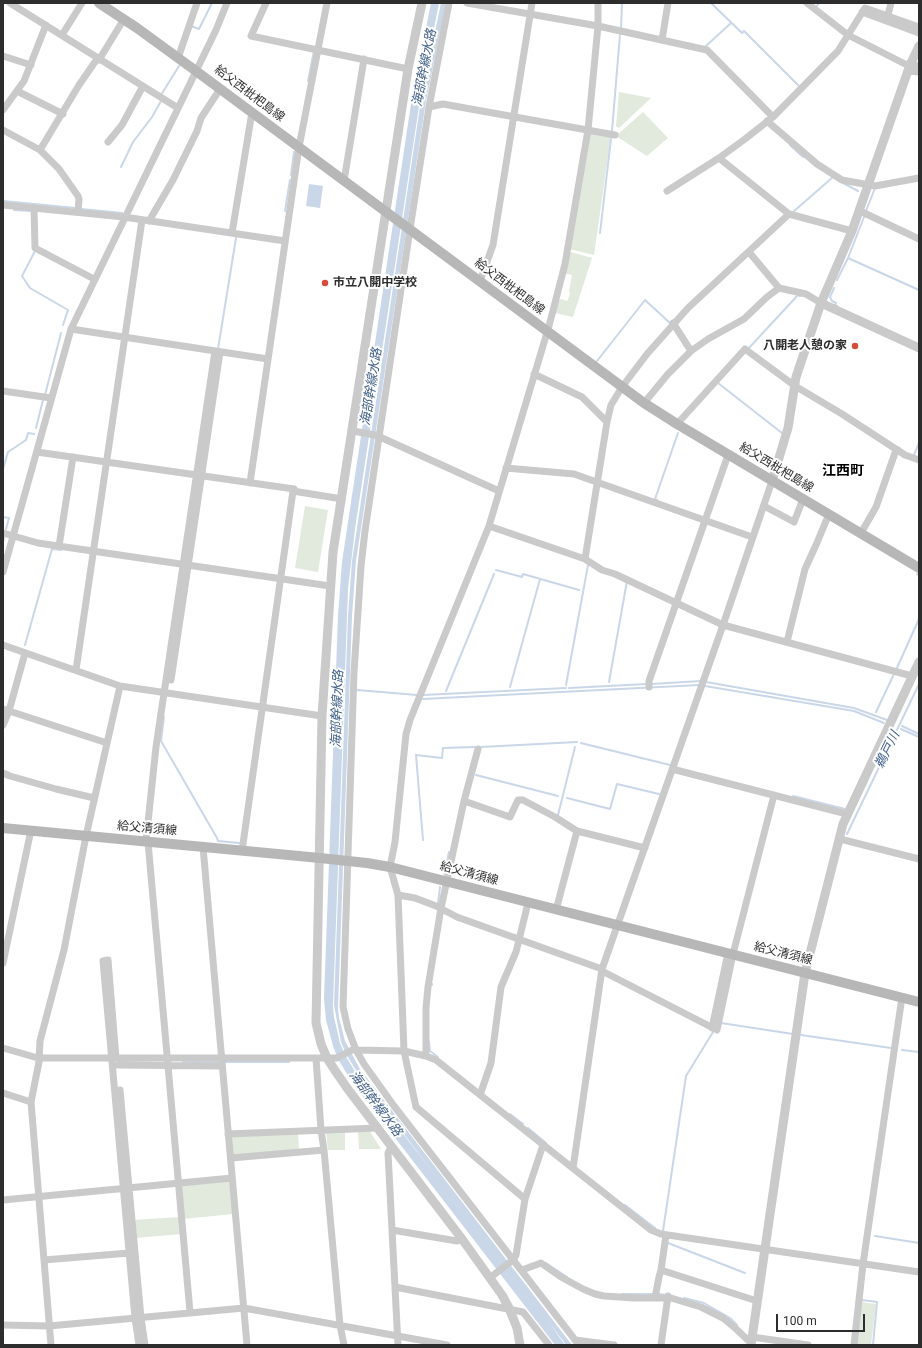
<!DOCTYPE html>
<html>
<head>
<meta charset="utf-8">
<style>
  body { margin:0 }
  #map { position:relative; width:922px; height:1348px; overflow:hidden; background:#fff; font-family:Roboto,sans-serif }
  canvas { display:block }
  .frame { position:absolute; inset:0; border:4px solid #2d2d2d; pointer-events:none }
  .scale { position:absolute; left:776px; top:1314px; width:89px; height:18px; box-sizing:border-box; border:2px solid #2d2d2d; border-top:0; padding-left:5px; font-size:12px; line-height:14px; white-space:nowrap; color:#2d2d2d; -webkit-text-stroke:3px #fff; paint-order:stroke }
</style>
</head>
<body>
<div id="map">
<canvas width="922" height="1348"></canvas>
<div class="frame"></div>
<div class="scale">100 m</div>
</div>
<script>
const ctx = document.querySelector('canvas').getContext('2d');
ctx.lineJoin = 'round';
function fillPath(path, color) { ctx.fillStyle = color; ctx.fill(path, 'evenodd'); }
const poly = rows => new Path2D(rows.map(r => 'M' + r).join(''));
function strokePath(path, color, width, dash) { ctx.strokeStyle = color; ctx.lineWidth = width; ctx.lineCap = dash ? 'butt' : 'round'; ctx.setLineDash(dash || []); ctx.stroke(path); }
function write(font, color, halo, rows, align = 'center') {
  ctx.font = font + ' Roboto,"Noto Sans JP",sans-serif'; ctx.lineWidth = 4; ctx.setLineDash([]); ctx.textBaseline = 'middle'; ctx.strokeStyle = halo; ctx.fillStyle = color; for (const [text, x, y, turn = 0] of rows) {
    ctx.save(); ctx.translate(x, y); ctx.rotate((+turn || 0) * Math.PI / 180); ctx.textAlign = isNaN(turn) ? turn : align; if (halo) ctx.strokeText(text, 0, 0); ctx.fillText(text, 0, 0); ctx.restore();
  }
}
const green = poly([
  [619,92,651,98,619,128,616,126],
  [643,112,668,138,647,156,616,136],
  [590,133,611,136,594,255,569,249],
  [571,252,592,258,573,317,555,313,555,311,559,300,561,299,567,301,570,294,569,291,572,275,564,273,568,254],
  [305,506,328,510,318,572,295,568],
  [369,1130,381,1149,359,1149,358,1131],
  [326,1131,345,1131,345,1150,328,1150],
  [298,1133,299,1150,233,1157,231,1135],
  [229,1181,233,1214,183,1219,182,1185],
  [180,1217,182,1234,135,1238,133,1220],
  [861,1302,876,1304,871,1345,856,1345]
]);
const water = poly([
  [431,3,439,3,420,100,355,529,348,589,333,1005,334,1017,340,1043,345,1055,356,1073,435,1175,357,1072,346,1054,341,1042,334,1005,348,616,352,561,421,100,441,3,446,3,426,101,356,561,352,616,338,1008,339,1018,345,1041,360,1069,572,1345,566,1345,548,1321,565,1345,555,1345,352,1082,338,1059,333,1046,326,1020,324,999,338,616,342,562,411,104],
  [309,184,323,186,320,208,306,206]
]);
const stream = poly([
  [711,3,742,33,744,31,799,86],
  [816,7,819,3],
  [191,28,191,26,199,29,212,3],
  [621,29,622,3],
  [706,46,731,23],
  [308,81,314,51],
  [161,95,179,66],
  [612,131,620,34],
  [790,145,803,157],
  [121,167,133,142,152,117,161,101],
  [291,175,294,152],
  [843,183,858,191],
  [3,201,76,208],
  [81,209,122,213],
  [14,210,31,211],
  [285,211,290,180],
  [866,211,875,188],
  [793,212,833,177],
  [600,233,611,139],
  [35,251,22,276,30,288,68,310,63,325],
  [848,258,919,290],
  [837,280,848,258,864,217],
  [834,288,830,297,832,301,836,303,835,305,837,306],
  [218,349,236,238],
  [748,349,798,295,800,296],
  [597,361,645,300,670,323],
  [718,383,782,433],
  [45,395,61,333],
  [36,428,43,400],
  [914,455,919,443],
  [3,469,8,452,26,440,28,433,34,434],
  [657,500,655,499,678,433],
  [3,517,9,518,6,529],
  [3,542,4,538],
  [496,570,522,577,523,574,579,590],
  [917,574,919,575],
  [25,645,52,549,61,550],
  [896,670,919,619],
  [609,682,627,581],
  [706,682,854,708,887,720],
  [651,684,701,681],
  [566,685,588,565,589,565],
  [705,686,854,711,884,723],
  [510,687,540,579],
  [569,688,647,684],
  [357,690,417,695],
  [446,691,494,574],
  [423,695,566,688],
  [423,699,699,685],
  [876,712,894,674],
  [164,717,161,741,217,838,218,841,239,843],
  [902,726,919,734],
  [901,729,919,737],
  [581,743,670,765],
  [481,747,577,742],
  [476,775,558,796],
  [793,796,845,809],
  [567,798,610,809,617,784,659,794],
  [558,815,575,747],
  [847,834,919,684],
  [423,840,416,755,442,758,443,748,475,747],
  [444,874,449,852],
  [438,903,440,887],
  [432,985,432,984],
  [721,1023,793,1034],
  [801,1035,891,1048],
  [429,1042,430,1051,438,1057],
  [902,1050,919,1052],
  [183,1062,220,1062],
  [225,1062,289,1062],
  [510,1114,523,1124],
  [528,1128,546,1143],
  [625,1205,655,1228],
  [663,1231,686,1076,713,1032],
  [875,1236,919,1243],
  [668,1243,745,1273],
  [546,1263,567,1277],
  [622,1294,652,1294],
  [659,1294,667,1295],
  [684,1298,704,1303,730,1318,737,1325],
  [862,1300,877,1302,873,1345]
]);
const minor = poly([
  [10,3,178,108],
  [266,3,251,36,408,69],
  [449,3,429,107,410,229,365,531,361,566,354,672,343,1007,348,1029,356,1050,364,1064,394,1106,579,1345],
  [467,3,598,26,707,50,773,117],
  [807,3,848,35,905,64,919,66],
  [862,12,919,33],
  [887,19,891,3],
  [62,35,82,3],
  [662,40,668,3],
  [3,56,31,65],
  [178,58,197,3],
  [99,60,124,19],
  [908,71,919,72],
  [17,91,63,114],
  [429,107,443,104,615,135],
  [3,110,24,81,46,25],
  [767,121,817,164,842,180,875,186,919,178],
  [3,130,40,150,59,169,78,196,79,199,78,212],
  [108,142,122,125,143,86],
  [40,150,79,85,97,59],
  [719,158,789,214],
  [344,181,364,59],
  [667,191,719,158,745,139,773,117,838,51,865,8,919,27],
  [3,205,124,217,285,241],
  [34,208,35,248,94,279],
  [860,211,919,239],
  [149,221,173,180,197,131,201,118,220,89],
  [232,233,252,112],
  [749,252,779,288,806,294,821,303],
  [480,281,493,245,532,3],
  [673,323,691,351],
  [71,329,268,359],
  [534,374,582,397,607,422],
  [3,391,51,398],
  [644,403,668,374,691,351,708,339,744,319,767,297,779,288],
  [677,424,745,349,795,386,842,414,905,455,919,460],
  [353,431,380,436],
  [380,437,499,491],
  [37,452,294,489,293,491,342,499],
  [506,468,574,474,752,537],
  [250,483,299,147,327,3],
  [764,506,794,522,803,499],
  [489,526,585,559,602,570,615,574,723,625,912,676],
  [3,533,38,543,330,586],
  [861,533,876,507,895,453,898,450],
  [59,546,73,457],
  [585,559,607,422,611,405,622,387,647,354,688,308,789,214,852,231],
  [3,572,71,329,216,30,227,3],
  [787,642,805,569,816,545,829,514],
  [3,645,120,686,322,716],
  [76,670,142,220],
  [171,680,220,352],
  [649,687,649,681,728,455],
  [3,709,107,743],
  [3,725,9,711,25,653],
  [672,769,847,814],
  [3,773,10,776,56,789,94,798],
  [464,801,478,749],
  [840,839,919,859],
  [146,841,156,747,215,351],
  [148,842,190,1312],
  [203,847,247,1345],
  [242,851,293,491],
  [398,895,415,898,436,906,457,917,602,969],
  [556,910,577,831],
  [3,963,31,830],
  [602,971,717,1030,733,954,774,795],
  [712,1028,728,953],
  [3,1048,38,1058,337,1058,352,1050,356,1050,404,1051,426,1056,436,1060,651,1230,661,1234,919,1272],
  [426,1056,426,1008,428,987,441,908,464,801,510,817,518,800,523,800,555,817,577,831,645,848],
  [116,1058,108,960,103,961,135,1318,139,1345],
  [316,1058,321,1130,324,1150,340,1325,344,1345],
  [118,1065,222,1066],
  [120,1090,141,1318,145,1345],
  [3,1093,31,1102],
  [480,1095,491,1063,501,987,516,952,528,903],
  [228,1134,377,1128],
  [391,1147,388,1153,398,1345],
  [231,1158,324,1150],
  [573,1168,602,969,723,625,772,481],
  [525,1199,416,1107,404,1051,398,895,390,867,395,842,406,734,410,720,489,526,549,326,565,264,588,130,598,26,598,3],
  [3,1200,232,1178],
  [392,1230,457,1241,462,1239],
  [666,1235,661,1270,757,1301],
  [44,1260,129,1253],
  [522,1270,541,1263,561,1277,583,1289,595,1294,604,1296,634,1298,671,1298,701,1307,723,1318,734,1327,751,1343],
  [491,1277,514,1259,516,1255,525,1199,543,1145],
  [395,1287,523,1312,549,1345],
  [655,1298,659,1277,661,1270],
  [3,1325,49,1326,244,1308,447,1345],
  [752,1337,808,1345],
  [575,1340,614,1345],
  [51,1345,31,1102,39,1062,40,1041,64,950,86,836,120,686],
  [661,1345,668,1296],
  [854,1345,863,1264,902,997]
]);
const tertiary = poly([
  [422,3,408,69,333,552,322,716,316,1023,321,1044,327,1058,334,1069,347,1088,462,1239,502,1295,509,1308,517,1328,520,1345],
  [821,303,919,348],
  [772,481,788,428,796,377,821,303,852,231,910,65,919,46],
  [751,1345,805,973,843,824,919,662]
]);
const secondary = poly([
  [99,3,137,28,196,71,644,403,677,424,919,568],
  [3,828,320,858,367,863,390,867,919,1002]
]);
const markers = [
  [325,283,4,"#d84b3c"],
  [855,346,4,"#d84b3c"]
];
const streetNames = [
  ["給父西枇杷島線",249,94,37],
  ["給父西枇杷島線",509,287,37],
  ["給父西枇杷島線",776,468,31],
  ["給父清須線",147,829,5],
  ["給父清須線",469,874,15],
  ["給父清須線",783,954,14]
];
const poiNames = [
  ["市立八開中学校",333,283],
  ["八開老人憩の家",847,346,"right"]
];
const waterNames = [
  ["海部幹線水路",425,68,-79],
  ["海部幹線水路",372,387,-81],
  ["海部幹線水路",338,709,-88],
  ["鵜戸川",888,750,-64],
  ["海部幹線水路",375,1104,53]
];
const quarterNames = [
  ["江西町",843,471]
];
fillPath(green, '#e1eadc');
fillPath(water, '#c9d7e8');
strokePath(stream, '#c9d7e8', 2);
strokePath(minor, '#cacaca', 7);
strokePath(tertiary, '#cacaca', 9);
strokePath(secondary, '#b7b7b7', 10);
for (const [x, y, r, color] of markers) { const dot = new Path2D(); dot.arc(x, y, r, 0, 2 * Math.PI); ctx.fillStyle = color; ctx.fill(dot); strokePath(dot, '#fff', 1.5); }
write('12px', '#2d2d2d', '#fff', streetNames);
write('bold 12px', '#2d2d2d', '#fff', poiNames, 'left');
write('italic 13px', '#426189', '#fff', waterNames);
write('bold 14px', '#000', '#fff', quarterNames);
</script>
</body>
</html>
